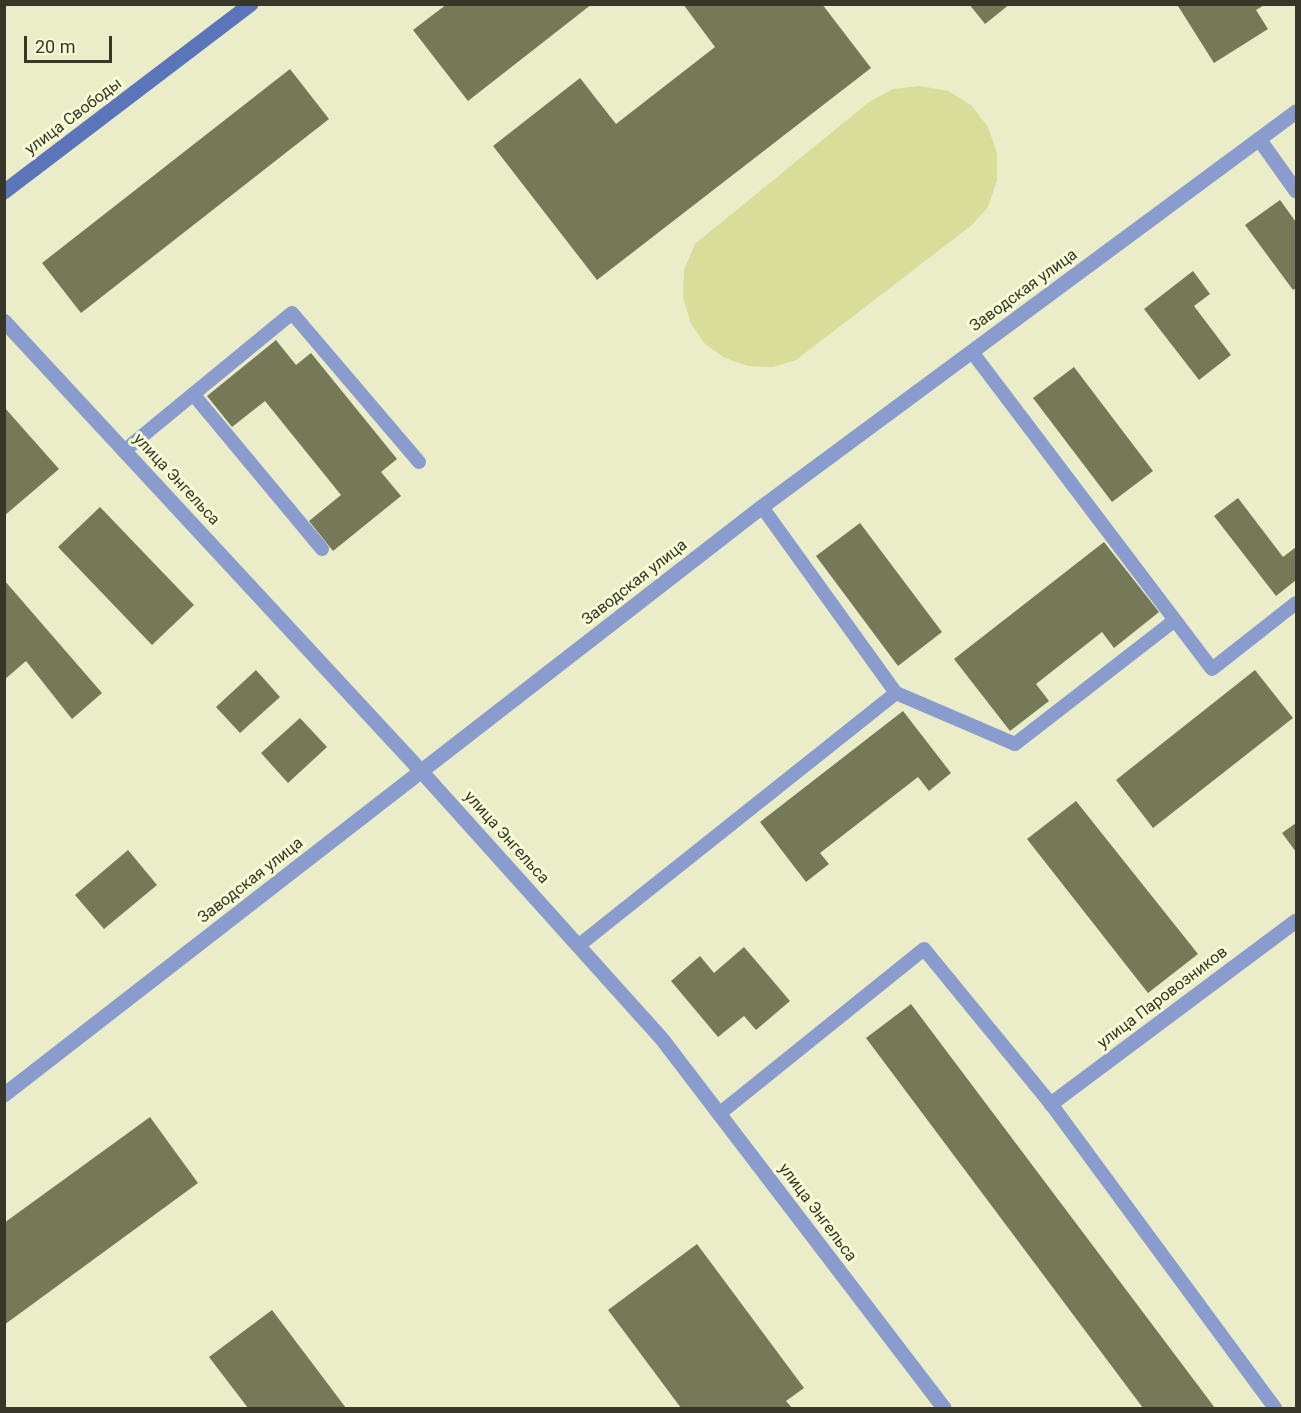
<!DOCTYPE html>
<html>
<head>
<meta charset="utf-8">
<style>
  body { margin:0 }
  #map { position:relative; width:1301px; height:1413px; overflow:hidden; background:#eaedc8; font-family:Roboto,sans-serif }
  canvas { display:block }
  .frame { position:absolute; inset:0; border:6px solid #363728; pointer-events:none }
  .scale { position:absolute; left:24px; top:36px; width:88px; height:27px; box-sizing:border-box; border:3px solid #363728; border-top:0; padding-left:8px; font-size:18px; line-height:21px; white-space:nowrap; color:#363728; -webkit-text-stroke:4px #f7fbd5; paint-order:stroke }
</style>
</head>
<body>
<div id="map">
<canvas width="1301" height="1413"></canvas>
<div class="frame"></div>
<div class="scale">20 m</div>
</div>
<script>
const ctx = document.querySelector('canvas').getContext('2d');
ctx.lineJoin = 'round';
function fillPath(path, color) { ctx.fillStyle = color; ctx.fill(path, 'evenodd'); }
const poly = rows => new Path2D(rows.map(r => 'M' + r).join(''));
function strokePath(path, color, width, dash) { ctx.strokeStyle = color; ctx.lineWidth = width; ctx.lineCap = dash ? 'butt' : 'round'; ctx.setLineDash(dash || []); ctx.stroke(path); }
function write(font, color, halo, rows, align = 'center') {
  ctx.font = font + ' Roboto,sans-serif'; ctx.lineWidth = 6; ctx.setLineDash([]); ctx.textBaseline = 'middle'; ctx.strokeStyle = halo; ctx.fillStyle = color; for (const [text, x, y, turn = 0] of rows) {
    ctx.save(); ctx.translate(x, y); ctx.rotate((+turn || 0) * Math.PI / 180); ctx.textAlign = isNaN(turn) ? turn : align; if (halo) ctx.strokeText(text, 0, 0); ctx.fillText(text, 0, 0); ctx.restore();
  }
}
const green = poly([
  [920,86,948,91,971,105,988,127,997,153,997,180,988,207,972,225,796,360,773,367,748,366,725,358,705,344,691,324,683,297,684,270,695,244,869,102,893,89]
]);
const building = poly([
  [447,4,592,4,468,101,413,30],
  [683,4,822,4,871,68,597,280,493,146,580,78,616,124,715,47],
  [969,4,1010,4,985,24],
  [1181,4,1266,4,1256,10,1268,29,1214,63,1178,6],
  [290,69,329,119,81,313,42,263],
  [1280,200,1296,222,1296,288,1293,290,1245,225],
  [1193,271,1210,294,1194,306,1231,355,1199,380,1144,309],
  [276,340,296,365,311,353,397,459,381,472,401,496,333,551,309,521,341,495,265,401,232,427,207,396],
  [1074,367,1153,471,1112,502,1033,398],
  [4,407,59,469,4,516],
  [1238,498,1283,557,1296,547,1296,580,1276,596,1214,516],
  [100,507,194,605,152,645,58,547],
  [860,523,942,632,898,666,816,556],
  [1104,542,1159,612,1114,648,1102,632,1036,684,1049,701,1010,731,954,659],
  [4,580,102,693,72,719,26,661,4,680],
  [256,670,280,697,240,733,216,707],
  [1255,670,1293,718,1153,828,1116,780],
  [903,711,951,773,929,791,918,777,820,853,829,864,806,882,760,822],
  [300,718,327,747,288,783,261,753],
  [1076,801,1198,954,1148,993,1027,839],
  [1296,823,1296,852,1282,833],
  [128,850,157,885,104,929,75,895],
  [744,947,790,1001,756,1030,744,1016,718,1037,671,981,700,956,714,973],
  [911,1004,1215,1408,1143,1408,866,1038],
  [150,1117,198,1183,4,1325,4,1223],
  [697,1244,804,1388,786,1401,792,1408,681,1408,608,1310],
  [272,1310,346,1408,248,1408,209,1357]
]);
const lane = poly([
  [972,352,1212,669,1296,603],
  [193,394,322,549],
  [124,451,292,313,419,462],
  [762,507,896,693,1015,744,1175,620],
  [578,946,896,693],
  [719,1114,924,949,1051,1104,1275,1408]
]);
const street = poly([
  [1259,139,1296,191],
  [4,321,421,771,662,1039,944,1408],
  [4,1095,762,507,1296,112],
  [1051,1104,1296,921]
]);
const secondary = poly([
  [4,192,251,4]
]);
const streetNames = [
  ["улица Свободы",74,117,-37],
  ["Заводская улица",1024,291,-36],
  ["улица Энгельса",176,480,47],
  ["Заводская улица",635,583,-38],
  ["улица Энгельса",506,838,48],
  ["Заводская улица",251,881,-38],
  ["улица Паровозников",1163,998,-37],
  ["улица Энгельса",817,1213,53]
];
fillPath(green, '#d8dd9a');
fillPath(building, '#767957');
strokePath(lane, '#899ccd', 14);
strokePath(street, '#899ccd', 15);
strokePath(secondary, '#5b75bb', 15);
write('16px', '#363728', '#f7fbd5', streetNames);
</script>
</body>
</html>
